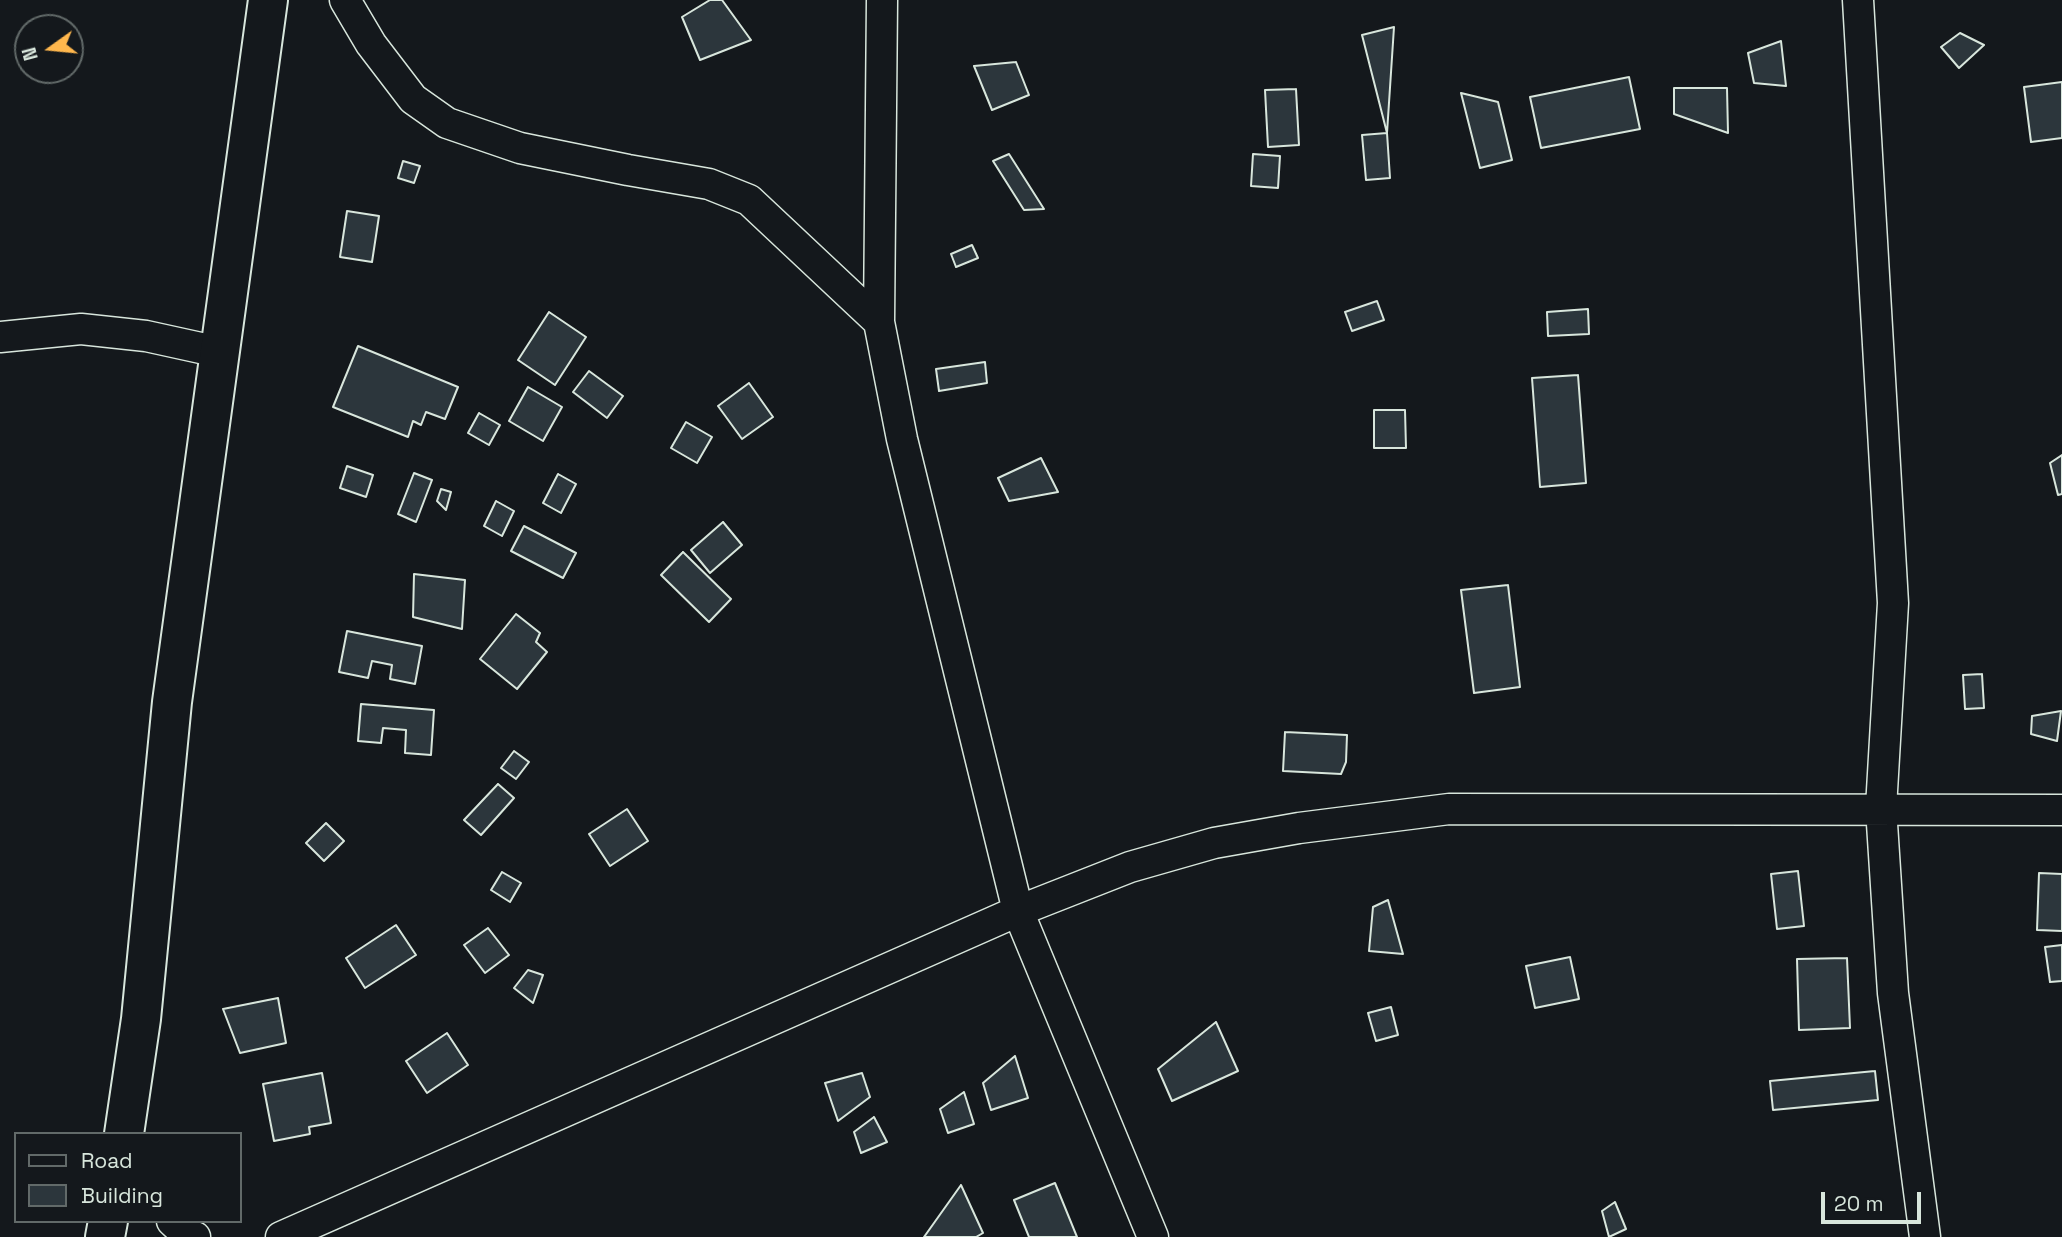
<!DOCTYPE html>
<html>
<head>
<meta charset="utf-8">
<style>
  body { margin:0 }
  #map { position:relative; width:2062px; height:1237px; overflow:hidden; background:#14181c; font-family:"Space Grotesk",sans-serif }
  canvas { display:block }
  .legend { position:absolute; left:14px; top:1132px; width:228px; height:91px; box-sizing:border-box; background:#14181c; border:2px solid #626a69; margin:0; padding:9px 12px; list-style:none; font-size:21px; color:#d8e6dc }
  .legend li { display:flex; align-items:center; gap:14px; height:35px }
  .legend b { width:35px; border:2px solid #626a69 }
  .north { position:absolute; left:14px; top:14px; width:70px; height:70px; box-sizing:border-box; background:#14181c; border:2px solid #626a69; border-radius:50%; rotate:255deg; font-size:19px; font-weight:700; line-height:28px; text-align:center; color:#d8e6dc }
  .north::after { content:''; display:block; margin:auto; width:24px; height:32px; background:#ffb74d; clip-path:polygon(50% 0,100% 100%,50% 72%,0 100%) }
  .scale { position:absolute; left:1821px; top:1192px; width:100px; height:32px; box-sizing:border-box; border:4px solid #d8e6dc; border-top:0; padding-left:9px; font-size:21px; line-height:24px; white-space:nowrap; color:#d8e6dc; -webkit-text-stroke:5px #14181c; paint-order:stroke }
</style>
</head>
<body>
<div id="map">
<canvas width="2062" height="1237"></canvas>
<ul class="legend">
<li><b style="height:9px;background:#14181c"></b>Road</li>
<li><b style="height:19px;background:#2c363c"></b>Building</li>
</ul>
<div class="north">N</div>
<div class="scale">20 m</div>
</div>
<script>
const ctx = document.querySelector('canvas').getContext('2d');
ctx.lineJoin = 'round';
function fillPath(path, color) { ctx.fillStyle = color; ctx.fill(path, 'evenodd'); }
const poly = rows => new Path2D(rows.map(r => 'M' + r).join(''));
function strokePath(path, color, width, dash) { ctx.strokeStyle = color; ctx.lineWidth = width; ctx.lineCap = dash ? 'butt' : 'round'; ctx.setLineDash(dash || []); ctx.stroke(path); }
const building = poly([
  [710,0,722,0,751,40,700,60,682,17,710,0],
  [1394,27,1387,133,1362,35,1394,27],
  [1960,33,1984,45,1959,68,1941,47,1960,33],
  [1781,41,1786,86,1754,83,1748,53,1781,41],
  [1016,62,1029,95,992,110,974,66,1016,62],
  [1629,77,1640,129,1541,148,1530,97,1629,77],
  [2062,82,2062,138,2031,142,2024,87,2062,82],
  [1674,88,1727,88,1728,133,1674,114,1674,88],
  [1296,89,1299,145,1268,147,1265,90,1296,89],
  [1461,93,1498,102,1512,160,1480,168,1461,93],
  [1387,133,1390,178,1366,180,1362,135,1387,133],
  [1009,154,1044,209,1024,210,993,161,1009,154],
  [1253,154,1280,156,1278,188,1251,186,1253,154],
  [403,161,420,166,414,183,398,178,403,161],
  [347,211,379,216,372,262,340,257,347,211],
  [972,245,978,258,956,267,951,254,972,245],
  [1377,301,1384,320,1352,331,1345,312,1377,301],
  [1588,309,1589,334,1548,336,1547,312,1588,309],
  [549,312,586,337,555,385,518,360,549,312],
  [358,346,458,387,445,419,426,412,421,425,413,421,408,437,333,407,358,346],
  [985,362,987,383,939,391,936,369,985,362],
  [589,371,623,396,607,418,573,392,589,371],
  [1578,375,1586,483,1540,487,1532,378,1578,375],
  [749,383,773,417,742,439,718,406,749,383],
  [528,387,562,407,543,441,509,421,528,387],
  [1374,410,1405,410,1406,448,1374,448,1374,410],
  [479,413,500,425,489,445,468,433,479,413],
  [686,422,712,437,697,463,671,448,686,422],
  [2062,455,2062,494,2058,495,2050,463,2062,455],
  [1041,458,1058,492,1009,501,998,478,1041,458],
  [347,466,373,475,366,497,340,488,347,466],
  [414,473,432,480,416,522,398,514,414,473],
  [558,474,576,484,561,513,543,503,558,474],
  [441,489,451,492,446,510,437,501,441,489],
  [496,501,514,511,502,536,484,526,496,501],
  [723,522,742,545,710,573,691,550,723,522],
  [524,526,576,553,563,578,511,551,524,526],
  [683,552,731,599,709,622,661,575,683,552],
  [414,574,465,580,462,629,413,617,414,574],
  [1508,585,1520,687,1474,693,1461,590,1508,585],
  [516,614,540,633,536,642,547,652,517,689,480,659,516,614],
  [347,631,422,646,415,684,390,679,392,665,372,661,368,678,339,672,347,631],
  [1982,674,1984,708,1965,709,1963,675,1982,674],
  [361,704,434,710,431,755,405,753,406,730,383,728,381,743,358,741,361,704],
  [2061,711,2057,741,2031,734,2032,716,2061,711],
  [1285,732,1347,735,1346,762,1341,774,1283,771,1285,732],
  [514,751,529,762,516,779,501,768,514,751],
  [498,784,514,798,481,835,464,820,498,784],
  [627,809,648,841,610,866,589,834,627,809],
  [326,823,344,841,324,861,306,843,326,823],
  [1798,871,1804,926,1777,929,1771,874,1798,871],
  [502,872,521,883,510,902,491,890,502,872],
  [2039,873,2062,874,2062,931,2037,930,2039,873],
  [1388,900,1403,954,1369,951,1373,907,1388,900],
  [396,925,416,955,365,988,346,958,396,925],
  [488,928,509,955,485,973,464,945,488,928],
  [2062,945,2062,981,2050,982,2045,947,2062,945],
  [1570,957,1579,999,1535,1008,1526,966,1570,957],
  [1847,958,1850,1028,1799,1030,1797,959,1847,958],
  [528,970,543,975,533,1003,514,988,528,970],
  [278,998,286,1043,240,1053,223,1009,278,998],
  [1391,1007,1398,1035,1376,1041,1368,1013,1391,1007],
  [1216,1022,1238,1071,1172,1101,1158,1069,1216,1022],
  [447,1033,468,1065,427,1093,406,1061,447,1033],
  [1015,1056,1028,1098,991,1110,983,1083,1015,1056],
  [1875,1071,1878,1100,1773,1110,1770,1081,1875,1071],
  [322,1073,331,1123,309,1127,310,1134,274,1141,263,1084,322,1073],
  [862,1073,870,1097,838,1121,825,1083,862,1073],
  [964,1092,974,1124,948,1133,940,1109,964,1092],
  [874,1117,887,1142,861,1153,854,1132,874,1117],
  [1055,1183,1077,1237,1029,1237,1014,1200,1055,1183],
  [961,1185,983,1233,976,1237,924,1237,961,1185],
  [1615,1202,1626,1229,1609,1237,1602,1211,1615,1202]
]);
const minor = poly([
  [345,0,371,44,413,99,447,123,520,148,628,170,709,184,749,200,879,322],
  [882,0,879,322,902,439,1018,911,1153,1237],
  [1858,0,1893,603,1881,808,1893,993,1925,1237],
  [0,337,81,329,146,336,219,352],
  [172,1221,186,1234,195,1237],
  [281,1237,1018,911,1130,867,1214,843,1299,828,1449,809,2062,810]
]);
const tertiary = poly([
  [124,1134,141,1019,172,702,268,0],
  [105,1237,108,1221]
]);
fillPath(building, '#2c363c');
strokePath(building, '#d8e6dc', 2);
strokePath(minor, '#d8e6dc', 33);
strokePath(tertiary, '#d8e6dc', 42);
strokePath(minor, '#14181c', 30);
strokePath(tertiary, '#14181c', 38);
</script>
</body>
</html>
